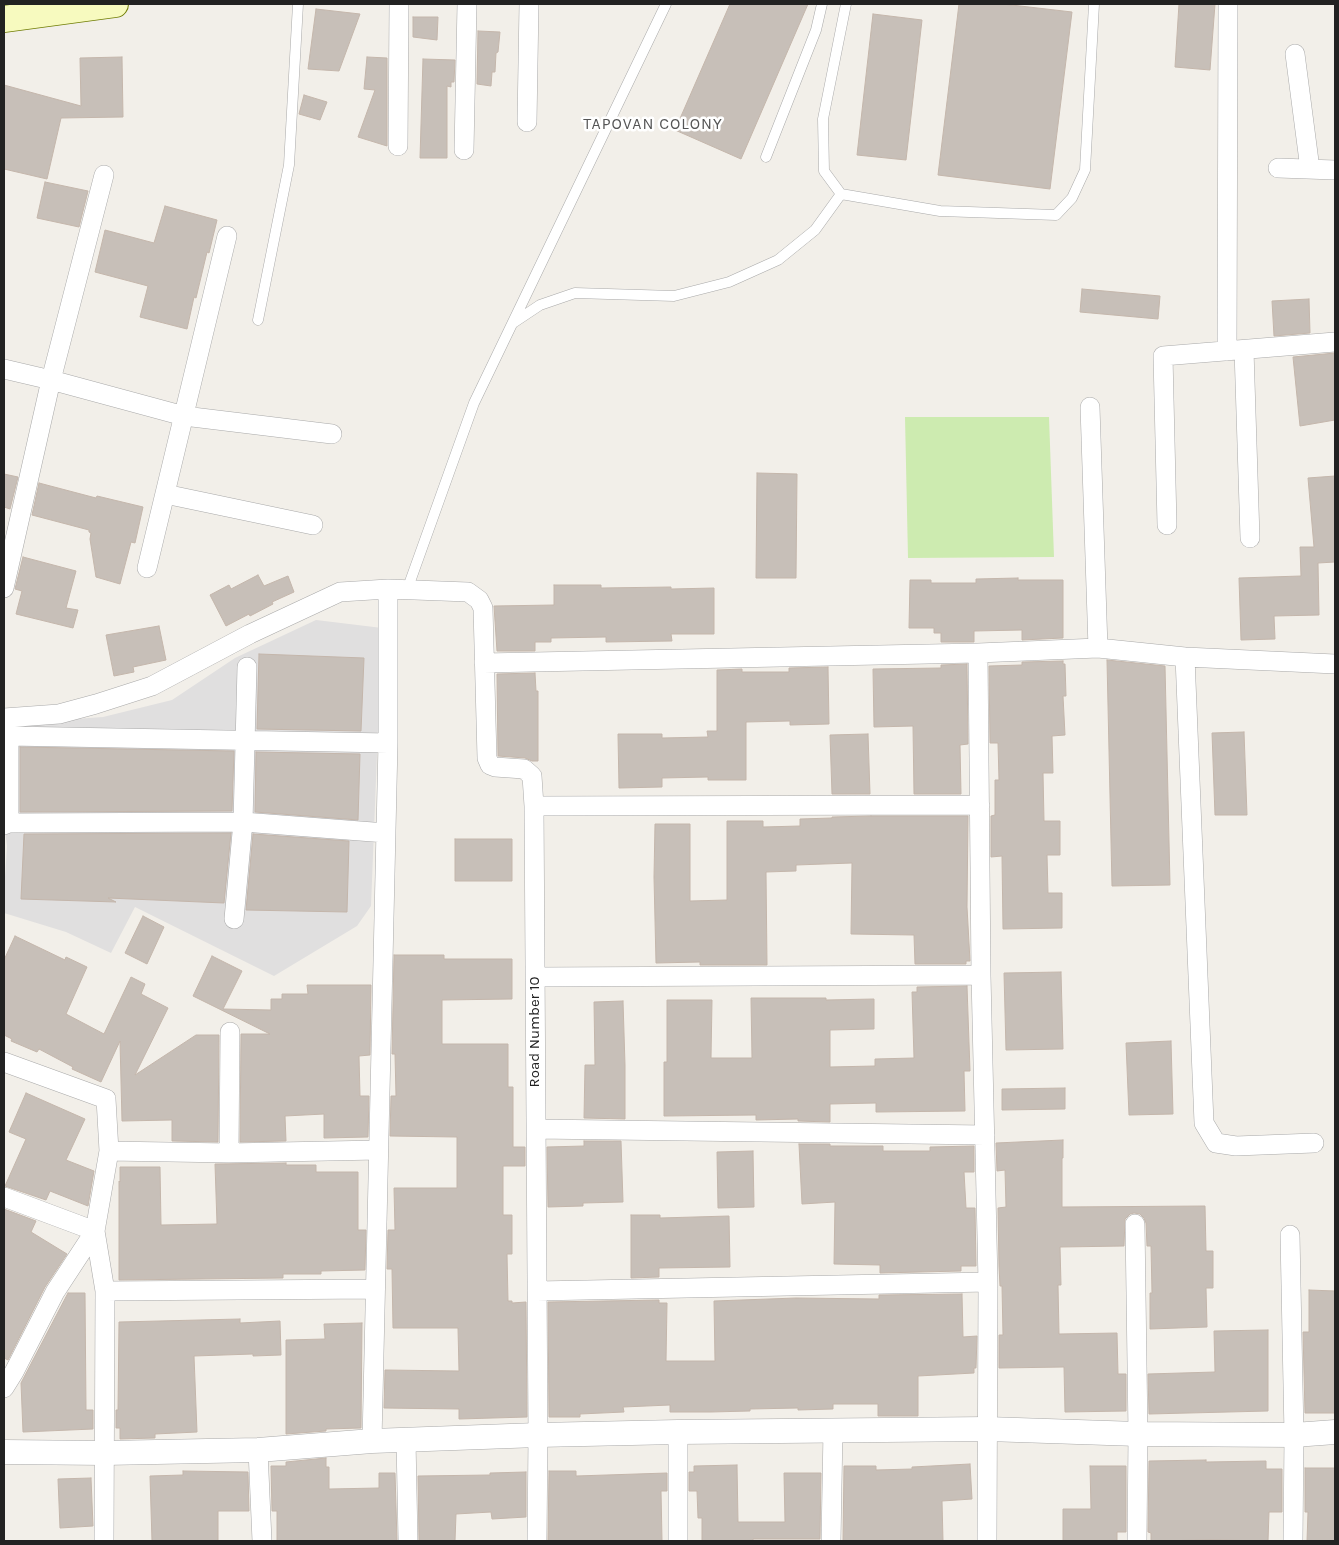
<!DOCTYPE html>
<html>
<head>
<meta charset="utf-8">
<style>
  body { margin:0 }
  #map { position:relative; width:1339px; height:1545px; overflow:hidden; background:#f2efe9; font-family:Karla,sans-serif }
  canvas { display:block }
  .frame { position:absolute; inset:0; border:5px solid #222; pointer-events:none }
</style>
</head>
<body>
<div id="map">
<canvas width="1339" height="1545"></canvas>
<div class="frame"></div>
</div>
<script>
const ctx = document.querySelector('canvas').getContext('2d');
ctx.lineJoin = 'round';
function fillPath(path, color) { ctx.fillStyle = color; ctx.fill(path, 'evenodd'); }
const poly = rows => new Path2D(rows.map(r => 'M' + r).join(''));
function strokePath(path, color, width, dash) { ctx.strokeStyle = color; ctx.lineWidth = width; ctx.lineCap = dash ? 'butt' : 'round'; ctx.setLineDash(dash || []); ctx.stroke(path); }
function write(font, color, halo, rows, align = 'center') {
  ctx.font = font + ' Karla,sans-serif'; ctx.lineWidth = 5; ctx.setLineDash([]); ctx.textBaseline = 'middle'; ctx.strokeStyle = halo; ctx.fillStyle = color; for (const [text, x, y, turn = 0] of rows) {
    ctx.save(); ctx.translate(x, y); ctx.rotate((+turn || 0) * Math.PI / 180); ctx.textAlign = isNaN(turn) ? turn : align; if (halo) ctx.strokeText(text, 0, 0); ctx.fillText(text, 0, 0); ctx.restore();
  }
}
const residential = poly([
  [316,620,382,628,371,906,357,926,274,976,135,907,111,953,66,932,4,913,4,892,7,846,4,823,4,724,103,717,172,700,235,658]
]);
const grass = poly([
  [905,417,1049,417,1054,557,908,558]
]);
const building = poly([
  [730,4,808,4,741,159,675,130,730,4],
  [959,4,1003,4,1072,12,1050,189,938,175,959,4],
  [1179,4,1215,4,1210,70,1175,67,1179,4],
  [316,9,360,14,339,71,308,69,316,9],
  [873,14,922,20,906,160,857,155,873,14],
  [413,17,438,17,437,40,413,37,413,17],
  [478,31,500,32,498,52,496,53,495,72,492,72,491,86,477,84,478,31],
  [122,57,123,117,61,118,47,179,4,169,4,85,81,106,80,58,122,57],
  [367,57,387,58,387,146,358,137,375,90,364,89,367,57],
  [423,59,455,60,454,82,451,82,451,87,447,86,447,158,420,158,423,59],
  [304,95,327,102,320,120,299,114,304,95],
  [45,182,88,191,79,227,37,218,45,182],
  [165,206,217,220,209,253,207,252,196,298,194,297,187,329,140,317,148,286,95,272,105,230,154,243,165,206],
  [1082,289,1160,296,1158,319,1080,312,1082,289],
  [1309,299,1310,333,1274,336,1272,301,1309,299],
  [1335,353,1335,420,1300,426,1293,357,1335,353],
  [757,473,797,474,796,578,756,578,757,473],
  [4,474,18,477,10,509,4,507,4,474],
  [1335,476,1335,562,1318,563,1319,615,1274,616,1275,639,1241,640,1239,578,1301,576,1300,547,1314,547,1308,478,1335,476],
  [39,483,96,498,97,496,143,507,135,543,131,542,120,584,96,577,90,539,91,533,89,532,89,530,32,515,39,483],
  [23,557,76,571,66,608,78,610,73,628,16,614,22,591,15,589,23,557],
  [258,575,264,586,288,576,294,592,272,602,273,604,250,616,249,614,226,626,210,595,229,585,231,589,258,575],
  [1018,578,1018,580,1063,580,1063,638,1022,640,1022,630,974,631,974,642,941,642,941,633,934,633,934,628,909,628,910,580,931,580,931,583,976,583,976,579,1018,578],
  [554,585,601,585,601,588,671,587,671,589,714,588,714,634,671,634,672,641,606,642,606,637,551,638,551,642,535,642,535,651,497,651,494,606,554,605,554,585],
  [159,626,166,660,133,667,134,672,114,676,106,635,159,626],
  [259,654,364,658,361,731,257,729,259,654],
  [1107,660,1165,666,1170,885,1112,886,1107,660],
  [1063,661,1063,664,1065,664,1066,696,1063,696,1065,735,1052,736,1053,773,1043,773,1044,821,1060,821,1060,855,1047,855,1048,893,1062,893,1062,928,1003,929,1002,856,991,857,991,816,995,815,995,780,999,780,998,743,990,743,989,666,1022,665,1022,662,1063,661],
  [967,664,968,744,960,745,961,794,914,794,913,726,874,727,873,669,941,668,941,665,967,664],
  [828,667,829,724,790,725,790,721,746,722,746,780,708,780,708,777,662,778,662,787,619,788,618,734,662,734,662,738,708,737,707,731,717,731,717,670,742,669,742,672,789,672,789,668,828,667],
  [535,673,536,691,538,691,538,761,532,761,525,758,498,756,497,674,535,673],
  [1244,732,1247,815,1215,815,1212,733,1244,732],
  [868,734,870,794,832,794,830,735,868,734],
  [20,747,234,751,232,811,20,812,20,747],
  [256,752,360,754,358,820,255,812,256,752],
  [871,816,968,816,967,907,970,961,966,961,966,964,915,964,914,935,851,934,852,863,796,865,796,871,766,872,767,965,700,965,700,962,656,963,654,877,655,824,690,824,690,901,727,900,727,821,763,821,763,827,800,826,800,819,832,818,832,817,871,816],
  [231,833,224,903,108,898,116,902,21,899,24,834,231,833],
  [253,834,349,841,347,912,246,910,253,834],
  [455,839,512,839,512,881,455,881,455,839],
  [143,916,164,927,147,964,125,953,143,916],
  [15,936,65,960,66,957,87,967,66,1014,104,1034,131,977,145,984,141,994,168,1008,135,1075,196,1035,219,1035,218,1142,172,1141,172,1120,122,1121,120,1041,101,1082,72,1069,73,1067,39,1049,37,1052,11,1041,12,1039,4,1035,4,960,15,936],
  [394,955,444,955,444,959,512,959,512,999,442,1000,442,1044,508,1044,508,1087,513,1087,513,1147,525,1147,525,1166,503,1166,503,1215,512,1215,512,1254,507,1254,508,1301,512,1301,512,1303,526,1302,527,1417,459,1419,459,1409,384,1408,385,1370,459,1371,458,1328,393,1328,392,1269,387,1269,388,1230,395,1230,394,1188,457,1188,457,1137,390,1136,391,1096,396,1096,395,1054,392,1054,394,955],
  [212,956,242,971,223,1009,271,1010,271,999,282,999,282,994,308,994,307,985,371,985,370,1055,359,1056,360,1096,369,1096,368,1137,324,1138,324,1114,285,1116,286,1141,240,1142,241,1034,270,1034,193,996,212,956],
  [1061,972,1063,1049,1006,1050,1004,973,1061,972],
  [967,986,970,1071,964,1071,965,1111,876,1112,876,1103,830,1104,830,1122,798,1121,798,1119,756,1120,756,1115,664,1116,664,1062,667,1062,667,1000,712,1000,711,1058,752,1058,751,998,826,998,826,1000,874,999,874,1029,830,1030,830,1067,875,1066,875,1059,914,1058,912,992,917,992,917,987,967,986],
  [623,1001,625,1065,625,1119,584,1118,585,1065,595,1065,594,1002,623,1001],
  [1171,1041,1173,1114,1129,1115,1126,1043,1171,1041],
  [1065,1088,1065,1109,1002,1110,1002,1089,1065,1088],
  [26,1093,85,1119,66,1160,94,1171,88,1206,50,1191,46,1200,5,1186,26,1139,9,1132,26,1093],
  [1063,1140,1063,1158,1062,1158,1062,1207,1205,1206,1206,1251,1213,1251,1213,1288,1206,1288,1207,1327,1150,1329,1150,1293,1152,1293,1151,1246,1147,1246,1146,1223,1144,1218,1140,1214,1134,1213,1130,1214,1125,1219,1124,1246,1060,1247,1061,1285,1058,1285,1059,1334,1117,1333,1118,1374,1126,1374,1126,1411,1065,1412,1064,1367,999,1368,999,1335,1003,1335,1002,1286,1000,1286,999,1266,998,1208,1006,1207,1005,1170,997,1171,996,1143,1063,1140],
  [584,1141,621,1141,623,1202,583,1203,583,1206,548,1207,547,1147,584,1146,584,1141],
  [799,1144,830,1144,830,1146,883,1146,883,1151,930,1151,930,1147,974,1146,974,1172,964,1172,966,1208,975,1208,976,1266,961,1266,961,1271,880,1273,880,1265,834,1264,835,1202,802,1204,799,1144],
  [753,1151,754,1207,718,1208,717,1152,753,1151],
  [286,1163,286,1165,316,1165,316,1172,358,1172,358,1230,366,1230,365,1270,321,1271,321,1274,283,1274,283,1278,119,1280,119,1181,120,1182,120,1167,160,1167,161,1225,217,1224,215,1164,286,1163],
  [4,1209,36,1221,31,1232,67,1254,45,1287,8,1360,4,1358,4,1209],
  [631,1215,660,1215,660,1218,729,1216,730,1267,659,1268,659,1277,631,1278,631,1215],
  [1309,1290,1335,1291,1335,1413,1305,1413,1303,1332,1309,1332,1309,1290],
  [68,1293,85,1293,86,1410,93,1410,93,1429,23,1432,21,1383,68,1293],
  [962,1294,963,1337,977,1336,976,1368,974,1368,974,1373,918,1376,918,1416,878,1416,878,1404,833,1404,833,1409,798,1410,798,1408,750,1409,750,1411,711,1412,670,1412,670,1405,623,1407,624,1412,580,1414,580,1417,549,1417,548,1302,659,1300,659,1303,667,1303,666,1361,715,1361,714,1301,796,1298,879,1299,879,1295,962,1294],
  [240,1319,240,1323,280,1321,281,1355,253,1356,253,1354,194,1356,197,1432,155,1434,155,1438,120,1439,120,1428,116,1428,116,1410,118,1410,119,1322,240,1319],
  [362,1323,361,1428,326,1429,326,1431,286,1434,286,1340,325,1339,324,1324,362,1323],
  [1268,1330,1268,1411,1149,1414,1148,1374,1215,1372,1214,1331,1268,1330],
  [326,1458,326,1467,329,1467,329,1489,379,1488,379,1473,395,1473,397,1541,277,1541,277,1511,272,1511,271,1466,286,1466,286,1462,326,1458],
  [1206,1460,1206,1462,1266,1461,1266,1469,1282,1469,1282,1512,1269,1512,1268,1541,1212,1540,1151,1541,1151,1533,1148,1532,1149,1461,1206,1460],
  [970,1464,972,1499,942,1501,943,1541,843,1541,844,1466,876,1466,876,1470,912,1469,912,1467,970,1464],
  [737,1465,738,1522,785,1522,784,1473,821,1473,820,1539,753,1539,753,1541,702,1541,702,1518,698,1518,697,1491,689,1491,689,1472,694,1472,694,1466,737,1465],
  [1090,1466,1126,1466,1126,1532,1117,1532,1117,1541,1063,1541,1063,1509,1091,1509,1090,1466],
  [1305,1468,1335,1468,1335,1541,1307,1541,1308,1512,1305,1512,1305,1468],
  [183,1471,248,1472,249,1511,218,1511,218,1541,152,1541,150,1476,183,1475,183,1471],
  [549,1471,576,1471,576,1476,667,1473,667,1491,661,1491,662,1541,548,1541,549,1471],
  [526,1472,526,1517,492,1519,491,1512,456,1514,455,1541,419,1541,418,1476,490,1475,490,1473,526,1472],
  [91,1478,93,1526,60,1528,58,1479,91,1478]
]);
const service = poly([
  [846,4,823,119,824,171,841,194,940,211,1056,215,1072,198,1085,170,1094,4],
  [766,157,816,30,822,4],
  [258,320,289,165,298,4],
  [513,323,540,305,575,293,674,296,729,282,778,260,815,230,841,194],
  [407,590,474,403,666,4]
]);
const minor = poly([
  [1295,54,1310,169],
  [527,122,529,4],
  [398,146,399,4],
  [464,150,467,4],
  [1278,168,1335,170],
  [1244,350,1250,538],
  [1227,351,1228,4],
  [4,369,51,380,184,416,332,434],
  [1090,407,1098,648],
  [165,494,313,525],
  [1167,525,1163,356,1335,342],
  [147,568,227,236],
  [4,588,51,380,104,175],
  [978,653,981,975,988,1282,987,1541],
  [1185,657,1204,1123,1216,1143,1236,1146,1314,1143],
  [484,663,978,653,1098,648,1185,657,1335,664],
  [4,718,59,714,96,704,152,686,250,634,340,592,388,589,468,592,479,600,483,608,487,758,490,765,495,767,524,769,532,776,534,806,538,1435,537,1541],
  [534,806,980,805],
  [9,823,9,736,388,743],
  [4,825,9,823,243,822,386,833],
  [234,919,243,822,247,667],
  [535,977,981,975],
  [4,1062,106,1099,109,1151,95,1231,105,1291,104,1541],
  [536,1129,985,1135],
  [109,1151,229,1153,378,1150],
  [229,1153,230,1032],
  [4,1197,95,1231,55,1292,14,1372,4,1388],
  [1135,1224,1138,1434,1137,1541],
  [1290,1235,1294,1435,1293,1541],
  [105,1291,375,1289],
  [537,1291,988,1282],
  [406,1440,408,1541],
  [372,1441,388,743,388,589],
  [258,1450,262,1541],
  [678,1541,678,1432],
  [831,1541,833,1430]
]);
const tertiary = poly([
  [4,1452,105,1453,258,1450,372,1441,538,1435,678,1432,987,1429,1138,1434,1294,1435,1335,1432]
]);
const secondary = poly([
  [4,19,115,4]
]);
const streetNames = [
  ["Road Number 10",535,1032,-90]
];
const neighbourhoodNames = [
  ["TAPOVAN COLONY",653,124]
];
fillPath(residential, '#e0dfdf');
fillPath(grass, '#cdebb0');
fillPath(building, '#c7bfb8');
strokePath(building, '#c4b6ab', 1);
strokePath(service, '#a9a9a9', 11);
strokePath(minor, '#a9a9a9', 20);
strokePath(tertiary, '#a9a9a9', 25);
strokePath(secondary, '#707d05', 28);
strokePath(service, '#fff', 10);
strokePath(minor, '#fff', 19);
strokePath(tertiary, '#fff', 24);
strokePath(secondary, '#f7fabf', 26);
write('15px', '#222', '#fff', streetNames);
ctx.letterSpacing = '1px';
write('16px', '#555', '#fff', neighbourhoodNames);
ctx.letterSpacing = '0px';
</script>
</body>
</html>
